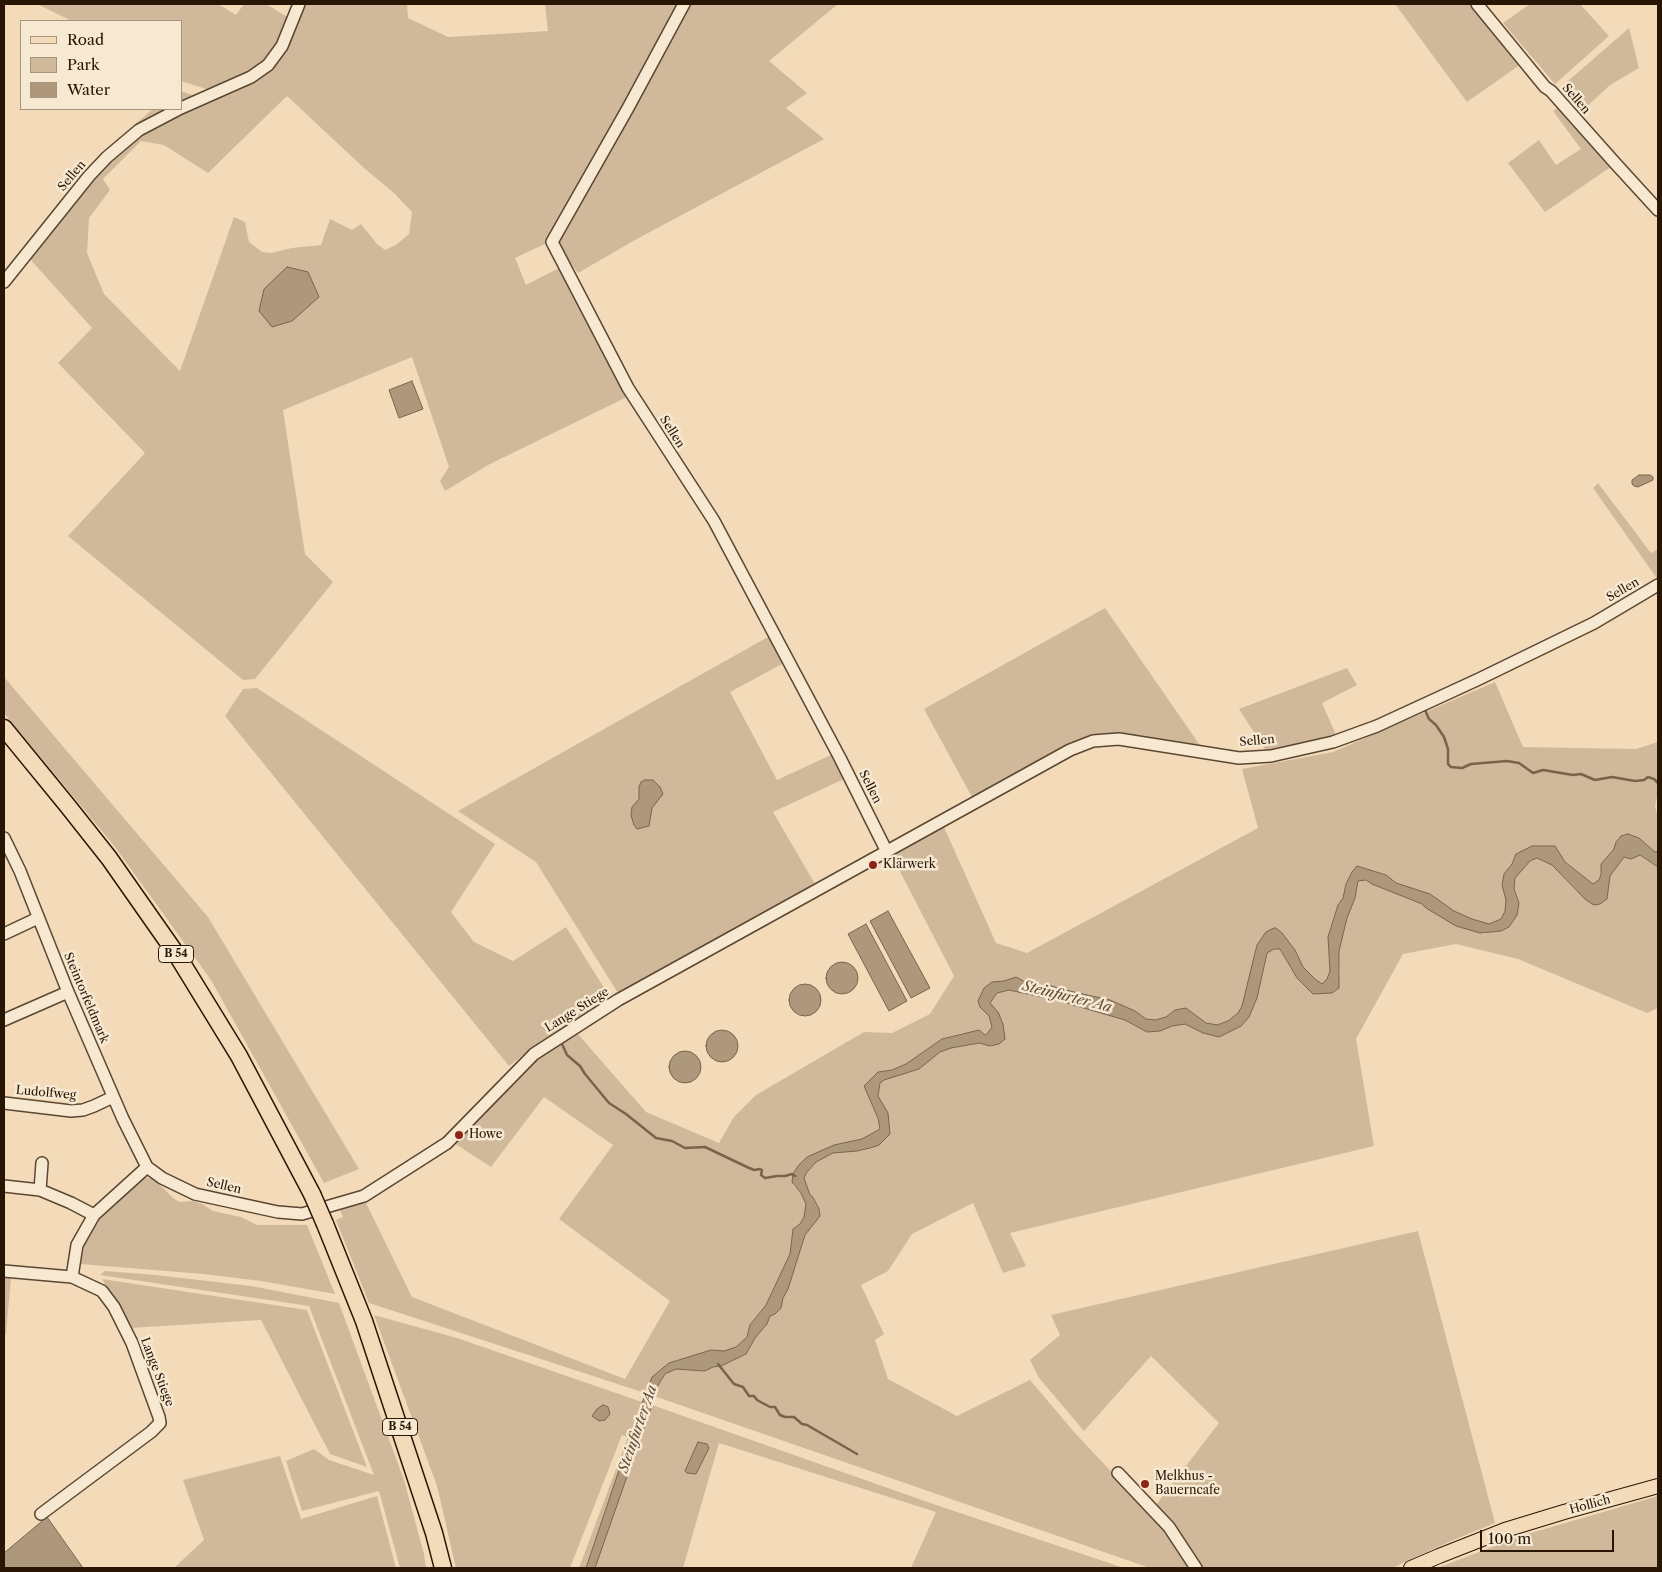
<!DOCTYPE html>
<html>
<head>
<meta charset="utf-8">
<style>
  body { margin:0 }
  #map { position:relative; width:1662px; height:1572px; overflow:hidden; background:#f3dbb9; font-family:"Libre Caslon Text",serif }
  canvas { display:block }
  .frame { position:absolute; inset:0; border:5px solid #281504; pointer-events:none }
  .legend { position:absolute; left:20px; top:20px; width:162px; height:90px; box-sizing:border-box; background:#f7e8d2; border:1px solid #a49480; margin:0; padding:6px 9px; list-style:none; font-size:15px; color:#281504 }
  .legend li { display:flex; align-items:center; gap:10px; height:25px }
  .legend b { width:25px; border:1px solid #a49480 }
  .scale { position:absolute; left:1480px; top:1530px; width:134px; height:22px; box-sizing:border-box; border:2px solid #281504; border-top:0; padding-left:6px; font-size:15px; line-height:18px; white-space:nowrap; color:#281504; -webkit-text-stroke:4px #f7e8d2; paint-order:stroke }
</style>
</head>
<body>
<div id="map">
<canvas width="1662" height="1572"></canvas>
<div class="frame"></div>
<ul class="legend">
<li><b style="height:6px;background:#f3dbb9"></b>Road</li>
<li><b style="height:14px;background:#d0b99a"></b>Park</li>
<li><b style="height:14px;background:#ae987b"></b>Water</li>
</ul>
<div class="scale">100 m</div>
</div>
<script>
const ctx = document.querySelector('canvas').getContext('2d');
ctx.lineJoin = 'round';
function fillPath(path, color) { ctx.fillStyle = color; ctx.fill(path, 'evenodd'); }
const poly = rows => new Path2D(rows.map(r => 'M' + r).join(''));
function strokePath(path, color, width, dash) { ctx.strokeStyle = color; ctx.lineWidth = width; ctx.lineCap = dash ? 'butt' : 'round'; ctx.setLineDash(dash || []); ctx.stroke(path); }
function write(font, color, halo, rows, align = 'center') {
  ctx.font = font + ' "Libre Caslon Text",serif'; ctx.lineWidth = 5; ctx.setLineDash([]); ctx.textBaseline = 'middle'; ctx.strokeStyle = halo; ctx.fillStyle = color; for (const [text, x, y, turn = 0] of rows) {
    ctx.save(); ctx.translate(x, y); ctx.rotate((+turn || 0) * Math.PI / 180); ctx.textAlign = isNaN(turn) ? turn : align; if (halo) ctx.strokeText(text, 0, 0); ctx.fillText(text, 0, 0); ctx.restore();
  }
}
const green = poly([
  [37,4,218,4,236,15,244,4,266,4,289,18,278,44,266,61,251,74,213,91,181,81,181,21,72,21],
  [303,4,407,4,408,18,448,37,548,31,545,4,838,4,769,61,807,93,786,108,824,139,635,240,578,273,557,243,547,243,515,258,526,285,559,268,629,396,488,465,445,491,440,481,449,467,412,357,283,410,305,554,333,582,255,679,243,680,68,536,145,453,58,363,92,328,30,259,97,177,137,135,133,126,153,109,181,109,181,91,210,101,255,81],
  [287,96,364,168,395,194,412,212,409,234,396,245,385,250,377,244,361,224,352,230,330,219,321,245,292,248,271,253,262,252,249,242,245,222,234,217,180,371,104,294,87,253,89,218,110,190,103,179,141,141,164,145,208,173],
  [1395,4,1473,4,1524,62,1467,102],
  [1530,4,1580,4,1609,36,1555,84,1503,23],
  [1629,28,1639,68,1610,85,1581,112,1560,88],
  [1560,106,1615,164,1545,212,1508,163,1539,140,1556,165,1581,149,1553,111],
  [1598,483,1651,553,1658,549,1658,580,1593,488],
  [1105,608,1206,754,1118,736,1078,742,973,799,924,709],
  [768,637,784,663,730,692,777,780,833,754,846,778,773,812,815,884,618,993,536,862,458,811],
  [1347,668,1357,685,1322,703,1337,737,1268,754,1239,709],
  [4,677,208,917,359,1169,324,1183,211,980,115,847,4,713],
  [1495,682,1523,747,1636,749,1658,742,1658,792,1655,806,1658,819,1658,851,1655,852,1639,838,1629,834,1621,836,1616,842,1614,849,1603,861,1599,880,1593,884,1565,862,1555,846,1516,854,1512,864,1504,874,1502,885,1506,900,1505,911,1501,919,1489,924,1472,919,1454,911,1430,894,1396,883,1386,875,1357,866,1346,884,1343,898,1338,905,1328,937,1330,971,1327,979,1322,984,1315,979,1303,967,1295,950,1282,933,1257,945,1242,1006,1238,1013,1228,1021,1217,1025,1206,1023,1186,1008,1175,1010,1166,1017,1155,1020,1146,1019,1135,1011,1095,996,1061,989,1049,985,1042,988,1027,983,1016,977,1004,981,993,982,984,987,978,1001,980,1007,989,1016,992,1027,987,1034,963,1033,942,1039,906,1064,892,1070,878,1072,864,1086,878,1118,880,1129,862,1139,807,1157,798,1166,793,1174,793,1185,801,1193,806,1204,804,1217,800,1224,793,1229,790,1254,766,1305,750,1325,747,1337,736,1347,724,1351,711,1350,652,1377,645,1393,369,1303,336,1220,343,1217,340,1210,365,1201,412,1297,625,1379,670,1301,559,1219,613,1145,544,1097,491,1167,454,1143,536,1057,577,1033,646,1112,719,1143,734,1117,756,1095,864,1032,892,1033,930,1014,954,976,891,854,943,825,996,943,1027,953,1258,828,1242,769,1333,752],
  [257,688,495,844,451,912,474,942,513,961,566,927,611,999,528,1051,509,1066,225,716,243,689],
  [1639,855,1658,867,1658,1008,1647,1013,1518,959,1456,944,1403,954,1356,1039,1374,1146,1010,1233,1026,1266,1003,1273,973,1203,912,1234,888,1271,861,1285,884,1334,875,1340,888,1379,957,1416,1030,1380,1075,1433,1166,1530,1191,1568,1150,1568,654,1396,657,1387,665,1374,676,1369,705,1371,713,1367,721,1366,746,1354,755,1338,767,1324,770,1316,775,1314,781,1308,783,1298,788,1289,805,1235,820,1216,819,1209,814,1197,810,1195,804,1178,807,1172,816,1162,833,1153,857,1151,870,1148,879,1145,889,1134,878,1096,880,1083,884,1080,919,1069,940,1052,951,1048,979,1043,990,1046,999,1044,989,1003,997,993,1009,990,1056,1000,1125,1020,1148,1032,1160,1031,1171,1026,1185,1024,1203,1033,1249,1017,1257,998,1267,952,1274,949,1280,949,1297,978,1313,994,1340,976,1339,951,1347,918,1355,898,1358,881,1366,880,1372,884,1422,904,1426,908,1485,934,1519,903,1514,889,1515,878,1530,861,1537,858,1552,865,1586,900,1607,899,1610,876,1622,859,1624,857,1631,859],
  [145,1177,155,1180,172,1197,179,1202,193,1201,202,1204,213,1211,241,1217,257,1225,307,1225,335,1294,261,1281,203,1274,80,1264,85,1244,100,1219],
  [1418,1231,1495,1523,1451,1541,1392,1568,1205,1568,1201,1567,1155,1506,1219,1423,1151,1356,1084,1431,1039,1378,1030,1360,1060,1335,1051,1315],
  [105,1271,156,1275,251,1286,339,1303,404,1480,424,1554,426,1568,400,1568,379,1491,302,1511,286,1461,314,1449,329,1460,374,1475,309,1306,100,1275],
  [4,1276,11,1277,6,1334,4,1334],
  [102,1279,307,1310,367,1467,330,1454,261,1320,130,1328],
  [374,1315,457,1338,642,1402,586,1568,579,1568,628,1437,622,1435,570,1568,456,1568,437,1486],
  [652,1405,939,1506,1124,1568,911,1568,936,1512,719,1443,683,1568,595,1568],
  [280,1456,301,1519,377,1496,396,1568,174,1568,204,1540,183,1480],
  [1658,1496,1658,1568,1437,1568,1524,1535]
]);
const water = poly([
  [287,267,308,272,319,297,292,321,272,327,259,311,264,289,287,267],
  [412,381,423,409,399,418,389,390,412,381],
  [1639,475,1650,475,1653,477,1653,480,1638,487,1634,486,1632,484,1632,480,1639,475],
  [645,780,653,780,660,787,663,794,652,808,649,826,637,829,634,825,631,815,632,807,639,799,639,787,641,782,645,780],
  [1628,834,1639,838,1655,852,1658,851,1658,867,1640,855,1631,859,1624,857,1610,876,1607,899,1600,904,1594,905,1586,900,1552,865,1537,858,1530,861,1515,878,1514,889,1519,903,1517,915,1509,927,1501,931,1480,933,1456,926,1426,908,1422,904,1372,884,1366,880,1358,881,1355,898,1347,918,1339,951,1339,988,1332,993,1313,994,1297,978,1280,949,1274,949,1267,953,1257,998,1249,1017,1241,1026,1219,1037,1203,1033,1185,1024,1172,1026,1160,1031,1147,1032,1125,1020,1056,1000,1009,990,997,993,990,1003,998,1012,1003,1024,1005,1039,999,1044,990,1046,979,1043,951,1048,940,1052,919,1069,884,1080,880,1083,878,1096,888,1113,890,1134,879,1145,870,1148,857,1151,833,1153,816,1162,807,1172,804,1178,810,1195,813,1197,819,1209,820,1216,805,1235,788,1289,783,1298,781,1308,775,1314,770,1316,767,1324,755,1338,746,1354,721,1366,713,1367,705,1371,676,1369,665,1374,657,1387,651,1408,595,1568,586,1568,639,1411,652,1377,669,1363,711,1350,724,1351,736,1347,747,1337,750,1325,766,1305,790,1254,793,1229,800,1224,804,1217,806,1204,801,1193,792,1182,793,1174,798,1166,807,1157,834,1145,862,1139,880,1129,878,1118,864,1086,878,1072,892,1070,906,1064,942,1039,979,1030,985,1035,987,1034,992,1027,989,1016,980,1007,978,1001,984,988,992,982,1004,981,1016,977,1027,983,1042,988,1049,985,1061,989,1110,1000,1135,1011,1146,1019,1155,1020,1166,1017,1175,1010,1186,1008,1206,1023,1217,1025,1228,1021,1238,1013,1242,1006,1257,945,1266,932,1274,928,1276,928,1282,933,1295,950,1303,967,1315,979,1322,984,1327,979,1330,971,1328,937,1338,905,1343,898,1346,884,1352,872,1357,866,1386,875,1396,883,1430,894,1454,911,1472,919,1489,924,1501,919,1505,911,1506,900,1502,885,1504,874,1512,864,1516,854,1532,846,1555,846,1565,862,1593,884,1599,880,1601,874,1601,864,1614,849,1616,842,1621,836,1628,834],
  [888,911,930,988,911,998,870,921,888,911],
  [866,924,907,1001,889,1011,848,934,866,924],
  '826 978a16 16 0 1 1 32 0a16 16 0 1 1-32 0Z',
  '789 1000a16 16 0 1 1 32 0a16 16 0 1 1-32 0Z',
  '706 1046a16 16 0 1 1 32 0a16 16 0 1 1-32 0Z',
  '669 1067a16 16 0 1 1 32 0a16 16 0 1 1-32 0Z',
  [603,1405,608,1407,610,1414,605,1420,599,1421,592,1416,597,1409,603,1405],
  [698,1442,707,1444,709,1448,696,1474,687,1473,685,1471,698,1442],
  [47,1517,83,1568,4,1568,4,1553,47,1517]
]);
const stream = poly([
  [1425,710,1429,719,1436,725,1444,737,1448,749,1448,764,1451,767,1462,768,1471,764,1507,761,1519,763,1533,773,1543,770,1573,775,1581,774,1595,780,1612,777,1635,781,1644,780,1648,777,1654,779,1658,783],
  [562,1044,567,1055,580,1066,585,1074,609,1103,626,1114,656,1138,672,1141,685,1148,705,1147,747,1167,754,1170,760,1169,762,1170,761,1175,765,1178,777,1176,785,1176,792,1174,795,1176],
  [718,1364,734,1384,743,1387,749,1396,754,1396,757,1400,770,1407,775,1407,780,1415,785,1417,794,1417,802,1424,807,1425,857,1454]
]);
const minor = poly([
  [684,4,628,108,552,242,628,388,714,521,840,758,886,850],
  [1477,4,1545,87,1551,91,1615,163,1658,210],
  [181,108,251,77,268,65,282,46,299,4],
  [4,282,89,176,107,157,139,130,179,109],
  [4,838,20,871,68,992,123,1119,147,1167,162,1178,195,1194,278,1212,302,1214,364,1196,447,1143,534,1054,618,1000,1070,750,1093,741,1119,739,1239,758,1271,756,1333,742,1377,726,1479,679,1594,623,1658,585],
  [4,934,38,918],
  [4,1020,68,992],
  [4,1103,71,1111,83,1110,94,1106,113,1097],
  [4,1186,40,1190,71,1203,94,1215,147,1167],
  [40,1190,42,1163],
  [4,1271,72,1277,102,1291,114,1307,132,1343,159,1417,160,1423,151,1432,41,1514],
  [72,1277,77,1245,94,1215],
  [1118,1473,1169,1527,1196,1568]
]);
const major = poly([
  [1411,1568,1439,1556,1505,1530,1564,1512,1658,1486]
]);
const highway = poly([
  [4,728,67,805,109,858,177,955,239,1056,312,1194],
  [325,1224,364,1321,434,1533,443,1568]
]);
const highwayBridge = poly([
  [312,1194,325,1224]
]);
const markers = [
  [873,865,5,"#8f2418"],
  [459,1135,5,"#8f2418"],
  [1145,1484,5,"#8f2418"]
];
const shields = [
  [176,954,35],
  [400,1427,35]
];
const shieldNames = [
  ["B 54",176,954],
  ["B 54",400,1427]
];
const streetNames = [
  ["Sellen",1576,99,49],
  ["Sellen",72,176,-50],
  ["Sellen",672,432,57],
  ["Sellen",1623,590,-30],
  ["Sellen",1257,741,-5],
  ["Sellen",870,787,63],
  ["Steintorfeldmark",86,998,67],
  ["Lange Stiege",577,1010,-32],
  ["Ludolfweg",46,1093,5],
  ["Sellen",224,1186,13],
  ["Lange Stiege",157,1372,69],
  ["Hollich",1590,1505,-15]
];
const poiNames = [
  ["Klärwerk",883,865],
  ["Howe",469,1135],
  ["Melkhus -",1155,1477],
  ["Bauerncafe",1155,1491]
];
const waterNames = [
  ["Steinfurter Aa",1067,997,14],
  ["Steinfurter Aa",638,1429,-71]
];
fillPath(green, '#d0b99a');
fillPath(water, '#ae987b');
strokePath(water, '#78644b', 1);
strokePath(stream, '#78644b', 2.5);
strokePath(minor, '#5b4631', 14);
strokePath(major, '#281504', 16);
strokePath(highway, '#281504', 19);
strokePath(minor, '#f7e8d2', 11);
strokePath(major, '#f3dbb9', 14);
strokePath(highway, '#f3dbb9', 16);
strokePath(highwayBridge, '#281504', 19, []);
strokePath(highwayBridge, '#f3dbb9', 16);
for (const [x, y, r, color] of markers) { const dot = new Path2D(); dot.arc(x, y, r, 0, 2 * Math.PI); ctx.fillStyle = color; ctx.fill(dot); strokePath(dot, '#f7e8d2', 2); }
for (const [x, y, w] of shields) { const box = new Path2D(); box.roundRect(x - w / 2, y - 8.5, w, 17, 4); ctx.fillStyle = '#f7e8d2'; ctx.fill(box); strokePath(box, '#281504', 1); }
write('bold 11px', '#281504', null, shieldNames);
write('12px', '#281504', '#f7e8d2', streetNames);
write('12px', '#281504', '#f7e8d2', poiNames, 'left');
write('italic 14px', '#5e4934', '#f7e8d2', waterNames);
</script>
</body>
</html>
